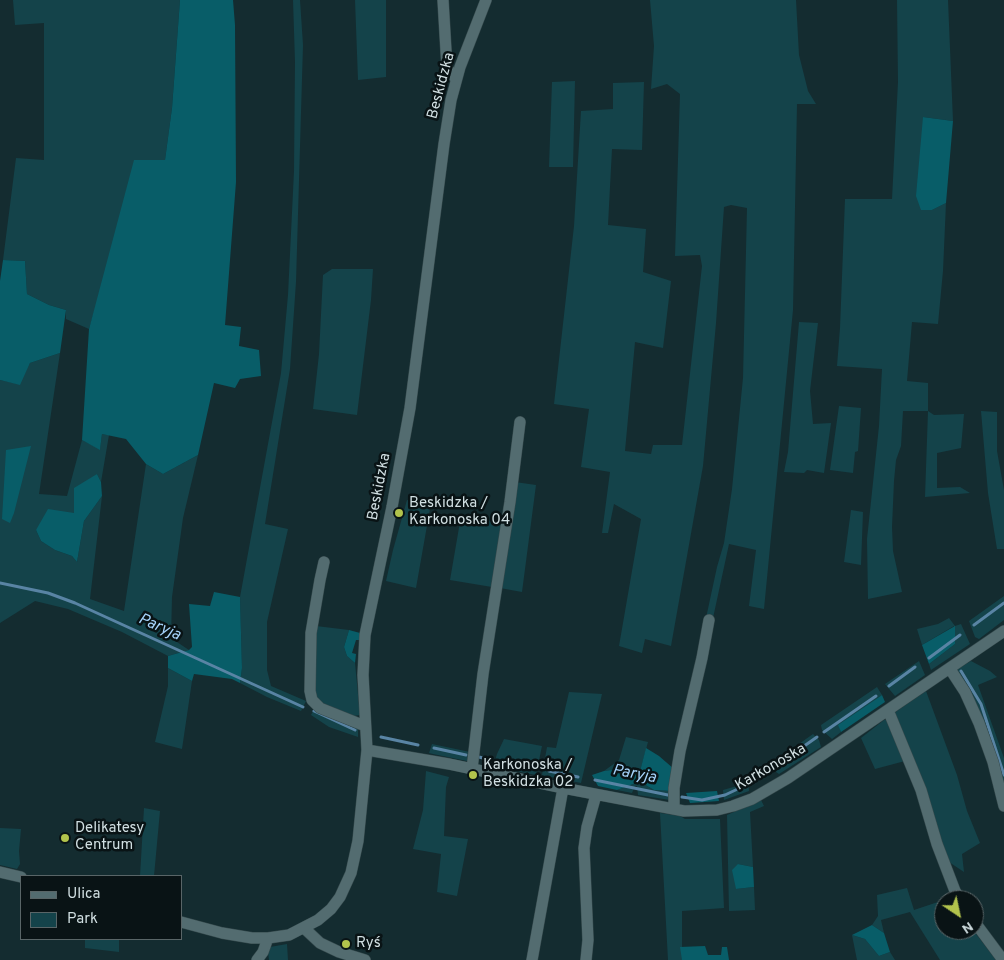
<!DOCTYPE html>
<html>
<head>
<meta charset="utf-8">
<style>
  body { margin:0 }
  #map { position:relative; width:1004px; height:960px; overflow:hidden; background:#142c30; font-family:Overpass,sans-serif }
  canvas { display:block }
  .legend { position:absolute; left:20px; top:875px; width:162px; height:65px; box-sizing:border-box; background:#091315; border:1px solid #596567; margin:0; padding:6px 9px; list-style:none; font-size:15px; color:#d1dfe2 }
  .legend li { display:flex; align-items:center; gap:10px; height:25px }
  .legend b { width:25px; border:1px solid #596567 }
  .north { position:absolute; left:934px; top:890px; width:50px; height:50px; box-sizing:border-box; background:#091315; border:1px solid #596567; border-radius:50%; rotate:146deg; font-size:14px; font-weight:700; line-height:20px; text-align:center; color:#d1dfe2 }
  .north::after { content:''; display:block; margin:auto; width:18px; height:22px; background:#b2c34c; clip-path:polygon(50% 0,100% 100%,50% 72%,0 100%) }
</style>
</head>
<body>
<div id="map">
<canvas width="1004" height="960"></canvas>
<ul class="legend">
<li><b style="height:6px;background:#536c70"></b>Ulica</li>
<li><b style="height:14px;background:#14434a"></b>Park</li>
</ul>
<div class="north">N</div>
</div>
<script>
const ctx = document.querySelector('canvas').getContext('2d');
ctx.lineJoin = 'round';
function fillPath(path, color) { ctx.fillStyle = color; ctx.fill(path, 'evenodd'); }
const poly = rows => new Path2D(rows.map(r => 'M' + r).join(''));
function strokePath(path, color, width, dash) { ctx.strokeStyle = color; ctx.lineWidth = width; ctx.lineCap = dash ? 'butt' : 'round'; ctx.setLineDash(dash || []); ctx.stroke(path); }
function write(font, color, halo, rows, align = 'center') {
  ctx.font = font + ' Overpass,sans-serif'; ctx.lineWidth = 5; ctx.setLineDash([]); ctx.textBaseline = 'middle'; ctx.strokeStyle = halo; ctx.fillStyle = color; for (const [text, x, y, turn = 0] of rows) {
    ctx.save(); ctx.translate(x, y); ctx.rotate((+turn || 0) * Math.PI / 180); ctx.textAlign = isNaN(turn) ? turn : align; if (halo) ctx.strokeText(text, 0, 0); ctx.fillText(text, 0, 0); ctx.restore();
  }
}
const green = poly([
  [13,0,180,0,172,108,165,160,101,289,89,329,66,319,66,310,49,305,27,294,25,261,3,260,16,158,44,160,44,23,15,25],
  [293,0,300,0,303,45,296,282,290,369,265,524,288,529,267,622,267,670,271,686,306,701,301,711,267,697,240,683,242,668,240,597,281,373,288,295,294,171,295,62],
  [355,0,386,0,386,77,358,80],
  [650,0,796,0,799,55,808,91,816,104,797,104,793,310,764,609,749,606,756,550,729,544,713,618,706,618,717,567,724,543,732,489,743,378,747,208,731,205,724,207,716,323,703,466,671,646,645,639,642,653,619,646,641,519,614,504,608,533,602,533,610,472,581,467,589,409,554,404,574,226,581,111,613,109,613,83,644,82,642,150,612,149,608,225,646,229,643,272,671,281,663,348,635,342,625,451,651,454,653,445,682,445,702,266,700,255,675,256,680,94,667,84,651,89,654,46],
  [897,0,948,0,953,121,923,117,932,210,946,203,943,271,938,324,912,322,907,381,928,383,928,411,934,415,964,414,961,448,937,453,937,488,960,487,970,493,925,497,928,411,903,411,901,446,896,460,894,481,892,527,893,551,902,592,868,599,867,539,879,426,882,369,837,366,840,328,845,199,892,199,898,82],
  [575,81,573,167,549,167,552,82],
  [332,269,373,269,371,300,357,415,313,409,319,354,323,275],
  [799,322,818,323,810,391,813,424,831,423,824,473,807,470,804,473,784,472,788,452],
  [60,353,39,494,67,496,82,440,100,449,102,434,109,435,101,482,97,474,74,513,36,530,41,541,55,550,72,556,77,562,84,521,102,496,90,599,124,611,146,464,163,474,198,455,183,518,172,597,171,638,189,650,168,656,122,632,68,609,35,601,0,623,0,380,19,384,30,363],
  [839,406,861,408,858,451,855,452,853,473,830,470],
  [981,411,997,412,997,451,1004,490,1004,549,997,549,988,493],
  [515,482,536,485,522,592,500,588],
  [407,500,431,503,416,588,386,581,393,550],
  [851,510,863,512,861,565,844,562],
  [461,516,504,523,492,587,450,580],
  [1004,596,1004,620,979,639,975,637,969,621],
  [949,618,955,626,961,624,970,644,931,670,929,664,955,644,954,626,922,645,917,629,938,624],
  [316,626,349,630,344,647,347,656,355,663,360,715,354,716,320,702,314,695],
  [919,661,925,675,895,696,885,684],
  [971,661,990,671,997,677,978,685,1004,758,1004,793,956,670],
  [168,668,192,681,182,749,155,742,168,686],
  [877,687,882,695,839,725,841,732,832,739,822,730,821,725],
  [926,691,957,775,967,811,980,843,962,854,964,872,946,860,894,713],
  [569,692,602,694,581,783,542,775,547,747,556,748],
  [314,709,358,728,358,737,329,727,311,715],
  [884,720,890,720,905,761,875,769,861,738],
  [813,734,819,740,821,747,779,774,776,772,772,763],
  [626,737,648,742,639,775,618,769,604,771,619,760],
  [504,739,542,746,536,775,496,767,494,764,497,754],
  [432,744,470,752,467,761,433,754,429,753],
  [426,771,449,777,446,787,444,836,468,839,457,896,437,892,441,854,413,849,423,810],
  [637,780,654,790,671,791,670,800,638,795,637,786,635,786,632,793,617,790,636,783],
  [748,780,749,791,724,800,723,790,737,786],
  [761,800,764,806,750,812,753,867,738,864,736,889,754,887,755,910,729,911,727,815],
  [144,808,160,811,154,876,140,876],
  [660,813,680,816,685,819,720,819,724,908,682,911,682,960,668,960],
  [0,828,21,829,19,851,20,864,17,869,0,865],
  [907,888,914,910,953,897,955,900,944,900,944,930,973,930,996,960,940,960,910,912,881,920,884,933,872,925,878,916,877,895],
  [852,935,865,939,879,956,890,952,895,960,857,960],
  [85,939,119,939,119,952,85,948],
  [287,944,288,960,269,960,268,952,270,947]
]);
const forest = poly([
  [180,0,233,0,235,25,236,182,225,325,241,327,239,346,259,350,261,376,240,379,235,388,214,383,198,455,163,474,146,464,126,439,102,434,100,450,82,440,89,329,134,160,165,160,172,108],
  [923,117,953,121,946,203,932,210,921,210,916,196],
  [3,260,25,261,27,294,49,305,66,310,60,353,30,363,20,385,0,380,0,281],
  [31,446,14,513,10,523,2,519,6,450],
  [97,474,101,482,102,496,84,521,77,562,72,556,55,550,41,541,36,530,48,509,74,513,74,488],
  [214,592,240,597,242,668,240,683,232,679,194,674,192,681,168,668,168,656,189,650,192,647,189,604,210,606],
  [955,626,955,644,929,664,922,645],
  [349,630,360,633,359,640,356,640,352,653,356,654,355,663,347,656,344,647],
  [882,695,885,702,841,732,838,725],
  [646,748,659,756,674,769,671,791,654,790,637,780,636,783,617,790,598,786,592,775,604,771,618,769,639,775],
  [717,791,719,801,690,803,686,793],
  [738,864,753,867,754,887,736,889,732,870],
  [872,925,884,933,890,952,879,956,865,939,852,935],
  [705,946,708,955,721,955,722,947,727,947,729,960,682,960,680,947]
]);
const stream = poly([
  [0,583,48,593,75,603,303,707],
  [974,625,1004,603],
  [929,658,960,635],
  [961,671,981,704,1004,775],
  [889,686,915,667],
  [314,711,355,730],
  [824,732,876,696],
  [381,737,418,745],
  [434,748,466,755],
  [479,757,487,759],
  [501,762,532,768],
  [780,763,817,737],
  [549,771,578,777],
  [595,780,668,795],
  [754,781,766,773],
  [682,797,702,800,725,795,744,786]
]);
const minor = poly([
  [443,0,447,68,456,79],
  [324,562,320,580,311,633,310,691,312,700,320,708,365,726],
  [950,669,965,692,979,723,993,762,1004,806],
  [888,710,921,790,937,844,955,891,961,900],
  [367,750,449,764,563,788,684,811,717,810,733,806,752,799,788,778,1004,631],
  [472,769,483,674,510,502,520,422],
  [674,809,674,788,680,751,702,658,709,620],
  [0,872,21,877],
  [974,921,1003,960],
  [181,922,222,933,252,938,268,938,289,935,318,920,331,909,340,897,351,873,358,841,367,750,363,675,365,635,392,507,410,408,444,144,451,100,460,67,486,0],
  [304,928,320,943,339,952,365,960],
  [257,960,263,952,268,938],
  [532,960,563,788],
  [586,960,588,940,584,848,587,827,596,795]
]);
const markers = [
  [399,513,5,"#b2c34c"],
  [473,775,5,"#b2c34c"],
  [65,838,5,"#b2c34c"],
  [346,944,5,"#b2c34c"]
];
const streetNames = [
  ["Beskidzka",442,86,-75],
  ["Beskidzka",380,487,-79],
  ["Karkonoska",771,768,-30]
];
const poiNames = [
  ["Beskidzka /",409,504],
  ["Karkonoska 04",409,521],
  ["Karkonoska /",483,766],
  ["Beskidzka 02",483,783],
  ["Delikatesy",75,829],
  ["Centrum",75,846],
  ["Ryś",356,944]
];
const waterNames = [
  ["Paryja",159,628,24],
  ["Paryja",634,775,11]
];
fillPath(green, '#14434a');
fillPath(forest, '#085d68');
strokePath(stream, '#5984a4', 3);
strokePath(minor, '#364a4d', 12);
strokePath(minor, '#536c70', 11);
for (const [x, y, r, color] of markers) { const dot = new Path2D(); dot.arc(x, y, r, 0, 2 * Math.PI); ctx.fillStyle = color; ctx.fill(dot); strokePath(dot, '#091315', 2); }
write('15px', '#d1dfe2', '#091315', streetNames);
write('15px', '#d1dfe2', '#091315', poiNames, 'left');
write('italic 16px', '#a6d3fb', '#091315', waterNames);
</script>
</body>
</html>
